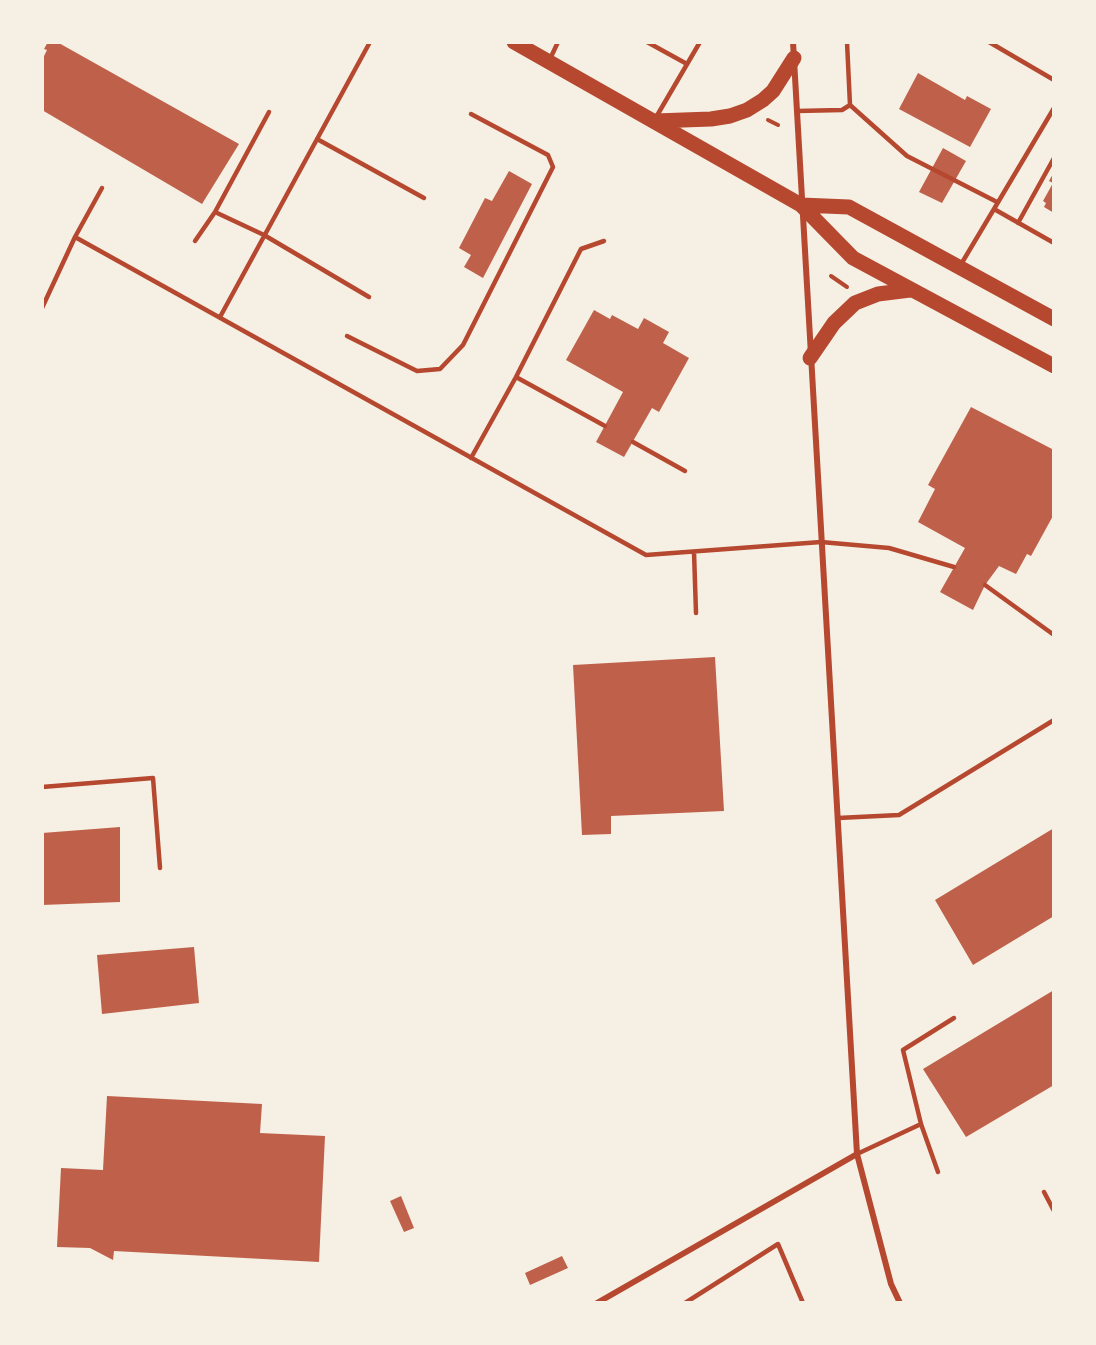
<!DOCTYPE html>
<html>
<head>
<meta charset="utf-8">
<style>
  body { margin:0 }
  #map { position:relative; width:1096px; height:1345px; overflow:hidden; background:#f6efe4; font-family:Spectral,serif }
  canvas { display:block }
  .frame { position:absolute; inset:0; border:44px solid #f6efe4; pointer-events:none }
</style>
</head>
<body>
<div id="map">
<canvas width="1096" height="1345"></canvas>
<div class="frame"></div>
</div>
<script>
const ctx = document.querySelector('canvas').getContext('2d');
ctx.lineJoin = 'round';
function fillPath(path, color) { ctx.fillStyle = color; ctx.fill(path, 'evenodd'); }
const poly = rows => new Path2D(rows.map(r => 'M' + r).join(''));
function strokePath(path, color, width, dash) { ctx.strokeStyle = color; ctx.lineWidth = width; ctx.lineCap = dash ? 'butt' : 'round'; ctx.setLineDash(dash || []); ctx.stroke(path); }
const building = poly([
  [48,42,57,42,239,144,202,204,42,110,42,60,47,50,44,49],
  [918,73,965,100,967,96,991,109,970,147,899,109],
  [943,148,966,161,942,203,919,192],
  [509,171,532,184,483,278,464,267,471,255,459,248,485,198,492,201],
  [1054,172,1054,213,1044,207,1046,203,1043,201,1053,183,1049,181],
  [594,310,610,319,612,315,638,329,644,318,669,332,663,343,689,358,659,412,652,408,624,457,596,442,623,392,566,360],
  [971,407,1054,450,1054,514,1031,556,1027,554,1016,574,999,566,985,585,973,610,940,592,965,548,918,522,935,489,928,485],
  [715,657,724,811,611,816,611,834,582,835,573,665],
  [120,827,120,902,42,905,42,833],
  [1054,828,1054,916,973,965,935,900],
  [194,947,199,1003,102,1014,97,955],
  [1054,990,1054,1085,966,1137,923,1069],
  [107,1096,262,1104,260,1133,325,1136,319,1262,114,1251,113,1260,90,1248,57,1247,61,1168,103,1170],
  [401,1196,414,1228,404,1232,390,1201],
  [562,1256,568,1268,530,1285,525,1273]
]);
const path = poly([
  [768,120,778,125],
  [831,276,847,287]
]);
const service = poly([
  [647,42,687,64],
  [989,42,1054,80],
  [550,59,558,42],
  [850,105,907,156,997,202],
  [1054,108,994,209,1054,243],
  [797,111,842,110,850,105,847,42],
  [269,112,215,212,264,235,369,297],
  [655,119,700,42],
  [317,139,424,198],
  [1018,223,1054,158],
  [75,237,102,188],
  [195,241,215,212],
  [960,266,994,209],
  [42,308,75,237,646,555,821,542,889,548,954,567],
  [220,317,370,42],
  [347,336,417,371,440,369,463,345,553,167,548,155,471,114],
  [516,377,605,426],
  [633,442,685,471],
  [471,458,516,377,581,249,604,241],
  [694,552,696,613],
  [985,585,1054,635],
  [42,787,153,778,160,868],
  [838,818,899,815,1054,720],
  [921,1124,903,1050,954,1018],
  [857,1154,921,1124,938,1172],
  [1044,1192,1054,1211],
  [685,1303,778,1244,803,1303]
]);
const minor = poly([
  [793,42,857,1154,891,1284,900,1303],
  [597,1303,857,1154]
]);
const primary = poly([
  [514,42,801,205,853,258,1054,366],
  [655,121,711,119,730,116,747,110,763,100,773,91,794,58],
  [801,205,849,207,1054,319],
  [810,358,834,323,855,303,878,294,910,290]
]);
fillPath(building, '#bf614a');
strokePath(path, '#b5482f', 4);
strokePath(service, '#b5482f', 4.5);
strokePath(minor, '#b5482f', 6);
strokePath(primary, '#b5482f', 15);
</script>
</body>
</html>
